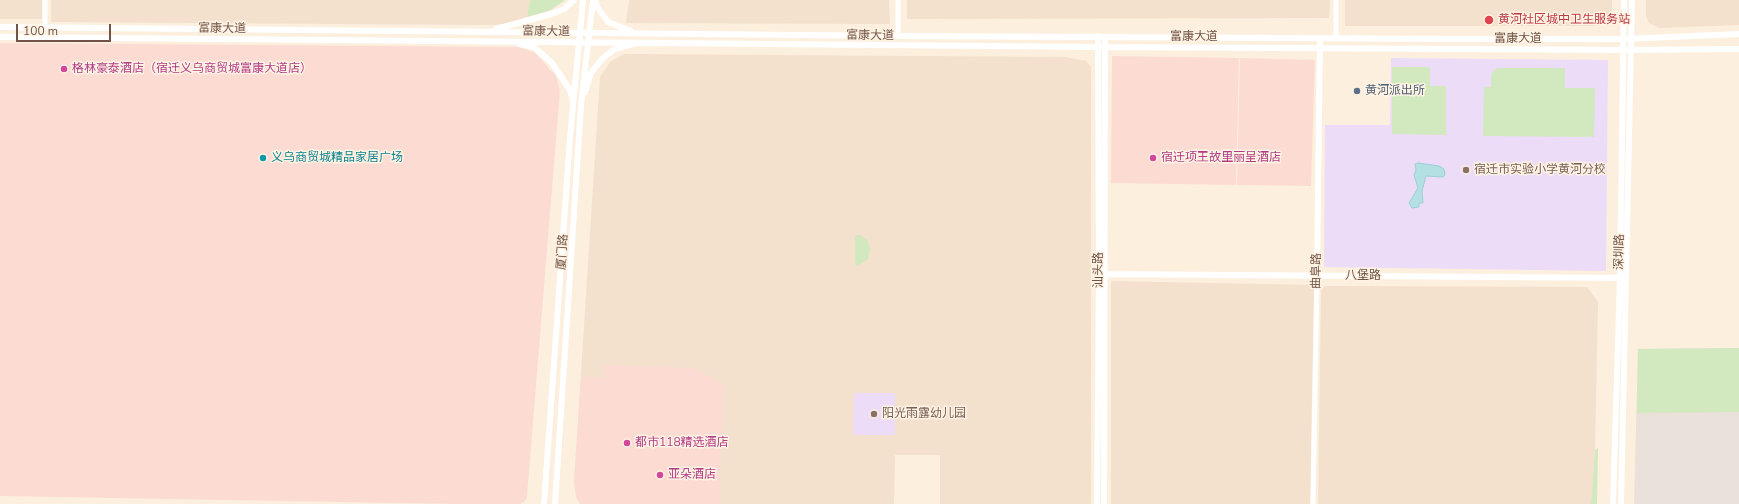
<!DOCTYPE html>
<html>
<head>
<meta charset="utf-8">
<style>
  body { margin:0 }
  #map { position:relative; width:1739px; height:504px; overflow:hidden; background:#fcefde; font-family:"Nunito Sans",sans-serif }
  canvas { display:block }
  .scale { position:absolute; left:16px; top:24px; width:95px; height:18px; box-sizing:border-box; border:2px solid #715447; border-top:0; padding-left:5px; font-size:12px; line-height:14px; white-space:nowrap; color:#715447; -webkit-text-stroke:3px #fff3e4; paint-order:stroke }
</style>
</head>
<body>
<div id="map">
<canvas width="1739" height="504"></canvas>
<div class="scale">100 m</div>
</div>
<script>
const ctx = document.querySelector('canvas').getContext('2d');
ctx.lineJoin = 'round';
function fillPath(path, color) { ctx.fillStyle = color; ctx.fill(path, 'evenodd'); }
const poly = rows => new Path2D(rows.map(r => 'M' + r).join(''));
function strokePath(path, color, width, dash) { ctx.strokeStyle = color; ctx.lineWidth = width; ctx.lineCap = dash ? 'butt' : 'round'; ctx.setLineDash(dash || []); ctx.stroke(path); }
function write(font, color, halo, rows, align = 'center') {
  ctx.font = font + ' "Nunito Sans","Noto Sans SC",sans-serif'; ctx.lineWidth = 3; ctx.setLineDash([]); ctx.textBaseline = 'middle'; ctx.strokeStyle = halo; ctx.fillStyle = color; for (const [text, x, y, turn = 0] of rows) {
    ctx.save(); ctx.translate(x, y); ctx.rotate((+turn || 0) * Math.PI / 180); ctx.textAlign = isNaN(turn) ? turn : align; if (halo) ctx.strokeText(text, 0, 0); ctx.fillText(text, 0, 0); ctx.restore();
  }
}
const residential = poly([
  [0,0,42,0,42,19,0,19],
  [51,0,530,0,527,17,525,18,507,24,487,25,51,22],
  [629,0,889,0,890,24,626,23],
  [907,0,1330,0,1329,18,907,19],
  [1345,0,1612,0,1612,13,1599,26,1345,26],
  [1646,0,1739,0,1739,25,1659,28,1649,23,1646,16],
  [624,54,1066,57,1086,61,1091,67,1091,504,940,504,940,455,895,455,894,504,580,504,576,497,574,482,600,77,610,62],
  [1111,281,1314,285,1310,504,1111,504],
  [1325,286,1587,287,1598,302,1595,450,1591,504,1318,504,1321,291]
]);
const commercial = poly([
  [0,43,520,47,535,53,556,76,560,90,527,496,526,500,520,504,456,504,0,496],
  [1112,56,1239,58,1236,185,1111,183],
  [1240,58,1315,60,1311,186,1237,185],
  [604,365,695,368,724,385,719,504,580,504,576,497,574,482,581,377,604,378]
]);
const industrial = poly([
  [1739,348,1739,504,1634,504,1638,349]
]);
const education = poly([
  [1391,58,1608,60,1606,271,1324,267,1325,125,1390,125],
  [854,393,895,393,895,435,853,435]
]);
const green = poly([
  [530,0,565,0,551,10,527,17],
  [1392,67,1430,67,1430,86,1446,86,1446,135,1392,134],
  [1497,68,1565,68,1565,88,1595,88,1594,137,1483,136,1484,87,1491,87,1491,74],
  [857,235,860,235,868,241,870,249,868,259,858,266,855,265,855,237],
  [1739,348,1739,412,1637,413,1638,349],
  [1598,448,1597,504,1591,504,1595,450]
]);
const water = poly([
  [1418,163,1439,166,1444,169,1445,175,1443,177,1426,176,1422,191,1423,203,1419,203,1419,207,1412,208,1409,203,1418,188,1414,175,1416,170,1415,164,1418,163]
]);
const minor = poly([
  [898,0,898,36],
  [45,28,45,0],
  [1336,38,1336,0],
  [1313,504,1317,276]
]);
const tertiary = poly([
  [595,0,597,7,608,22,631,31],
  [0,27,898,36,1475,39,1623,39,1739,34],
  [496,29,551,14,564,9,574,0],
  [0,37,1098,47,1623,50,1739,49],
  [519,44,534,47,552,63,570,90,573,101],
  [585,92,591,73,603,58,615,49,633,44],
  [1099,274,1626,278],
  [1317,276,1320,38],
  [544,504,570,138,583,0],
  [555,504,581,105,593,0],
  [1097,504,1099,274,1098,36],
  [1104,504,1105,37],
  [1613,504,1620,278,1624,0],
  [1621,504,1632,0]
]);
const markers = [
  [1489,20,5,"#e0444e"],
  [64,69,4,"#d1479c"],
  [1357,91,4,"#5c6f8a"],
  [263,158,4,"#0f9aa8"],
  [1153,158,4,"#d1479c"],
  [1466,170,4,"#8d6e63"],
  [874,414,4,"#8d6e63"],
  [627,443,4,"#d1479c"],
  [660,475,4,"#d1479c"]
];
const healthNames = [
  ["黄河社区城中卫生服务站",1498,20]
];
const streetNames = [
  ["富康大道",222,29,1],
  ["富康大道",546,32,1],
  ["富康大道",870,36,1],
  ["富康大道",1194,37],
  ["富康大道",1518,39],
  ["厦门路",563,252,-86],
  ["深圳路",1620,252,-89],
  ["汕头路",1099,270,-90],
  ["曲阜路",1317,271,-89],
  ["八堡路",1363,276]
];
const hotelNames = [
  ["格林豪泰酒店（宿迁义乌商贸城富康大道店）",72,69],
  ["宿迁项王故里丽呈酒店",1161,158],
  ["都市118精选酒店",635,443],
  ["亚朵酒店",668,475]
];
const serviceNames = [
  ["黄河派出所",1365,91]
];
const cultureNames = [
  ["义乌商贸城精品家居广场",271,158]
];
const educationNames = [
  ["宿迁市实验小学黄河分校",1474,170],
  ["阳光雨露幼儿园",882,414]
];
fillPath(residential, '#f3e0cd');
fillPath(commercial, '#fcdcd2');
fillPath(industrial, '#eae1db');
fillPath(education, '#ecdcf8');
fillPath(green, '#d2e8be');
fillPath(water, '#b4e0e4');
strokePath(water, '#9ad0d6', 1);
strokePath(minor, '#fff', 5);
strokePath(tertiary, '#fff', 6);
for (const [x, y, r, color] of markers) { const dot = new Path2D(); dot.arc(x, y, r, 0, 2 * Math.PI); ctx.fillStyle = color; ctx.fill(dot); strokePath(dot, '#fff3e4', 1.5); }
write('12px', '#be3a42', '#fff3e4', healthNames, 'left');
write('12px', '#715447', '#fff3e4', streetNames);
write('12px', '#b23c85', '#fff3e4', hotelNames, 'left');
write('12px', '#4e5e75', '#fff3e4', serviceNames, 'left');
write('12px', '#0d838f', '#fff3e4', cultureNames, 'left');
write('12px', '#785e54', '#fff3e4', educationNames, 'left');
</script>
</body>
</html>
